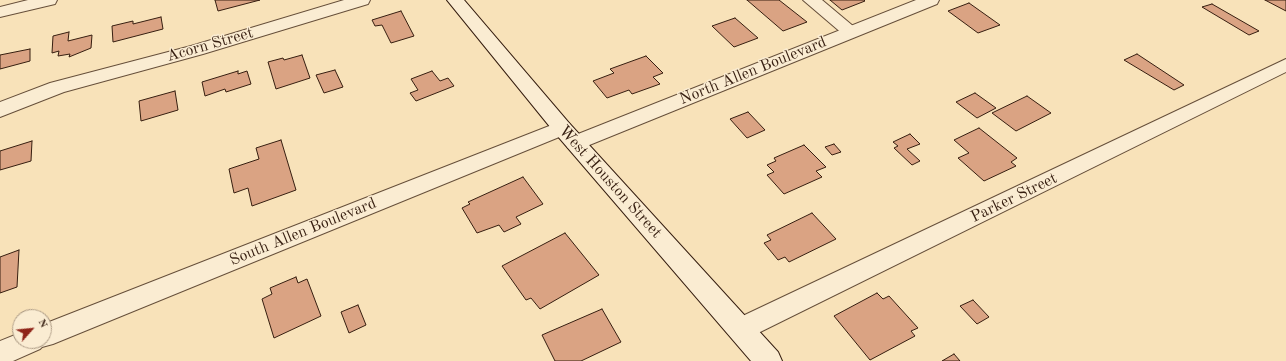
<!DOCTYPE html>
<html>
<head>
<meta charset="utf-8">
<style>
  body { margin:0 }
  #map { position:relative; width:1286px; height:361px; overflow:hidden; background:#f8e2b9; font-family:"Old Standard TT",serif }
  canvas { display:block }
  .north { position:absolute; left:12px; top:309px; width:40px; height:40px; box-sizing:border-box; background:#faecd2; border:1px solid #ac9a84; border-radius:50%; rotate:63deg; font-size:11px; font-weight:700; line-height:16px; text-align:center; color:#361e10 }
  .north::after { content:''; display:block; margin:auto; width:14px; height:18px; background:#8f2418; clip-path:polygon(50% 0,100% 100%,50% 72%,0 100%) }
</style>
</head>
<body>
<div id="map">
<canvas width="1286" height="361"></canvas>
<div class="north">N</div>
</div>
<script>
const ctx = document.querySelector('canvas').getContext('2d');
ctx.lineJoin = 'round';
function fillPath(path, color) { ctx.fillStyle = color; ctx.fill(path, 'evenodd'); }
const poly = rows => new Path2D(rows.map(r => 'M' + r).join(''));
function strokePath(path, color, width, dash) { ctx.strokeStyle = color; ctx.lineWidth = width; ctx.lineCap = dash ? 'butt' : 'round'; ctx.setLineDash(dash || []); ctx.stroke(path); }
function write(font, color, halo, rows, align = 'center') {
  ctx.font = font + ' "Old Standard TT",serif'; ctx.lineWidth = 3; ctx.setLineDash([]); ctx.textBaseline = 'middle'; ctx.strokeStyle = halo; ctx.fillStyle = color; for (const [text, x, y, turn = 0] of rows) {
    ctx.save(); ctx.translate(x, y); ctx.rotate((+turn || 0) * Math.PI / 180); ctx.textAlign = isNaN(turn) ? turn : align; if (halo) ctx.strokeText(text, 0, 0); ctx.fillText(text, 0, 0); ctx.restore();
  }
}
const building = poly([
  [215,0,260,0,218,11,215,0],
  [747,0,779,0,807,22,783,31,747,0],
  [830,0,864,0,865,1,842,10,830,0],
  [1265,0,1286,0,1286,11,1265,0],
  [969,3,1000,25,978,33,948,11,969,3],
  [1212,4,1259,31,1249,35,1202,7,1212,4],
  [401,11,414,36,391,43,382,25,375,26,372,20,401,11],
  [161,17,163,29,113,42,112,26,133,21,133,24,161,17],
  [735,18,758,38,734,47,712,26,735,18],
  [69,32,68,41,92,35,91,48,69,57,70,54,58,56,59,51,52,53,53,36,69,32],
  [30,49,30,61,0,69,0,55,30,49],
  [1137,54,1184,85,1174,90,1124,60,1137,54],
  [302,55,310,78,276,89,268,62,283,58,284,60,302,55],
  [646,56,663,73,653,77,660,84,632,94,629,90,607,98,593,81,614,73,610,69,646,56],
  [335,70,343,87,324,93,316,75,335,70],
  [238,71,238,74,247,71,251,84,226,92,225,89,205,96,202,82,238,71],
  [432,71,440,81,448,78,454,86,416,101,410,93,418,90,411,79,432,71],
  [175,91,178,110,141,121,139,101,175,91],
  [975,93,996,108,977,118,956,102,975,93],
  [1027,96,1051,113,1016,131,992,113,1027,96],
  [748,112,765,130,747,138,730,119,748,112],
  [979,128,1017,158,1011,162,1016,166,984,181,958,158,969,153,954,140,979,128],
  [910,134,920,144,907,149,920,161,912,165,894,148,898,146,893,142,910,134],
  [281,140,296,190,252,206,248,188,234,193,229,169,259,159,256,148,281,140],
  [32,141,31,161,0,170,0,151,32,141],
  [834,144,841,152,832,155,825,147,834,144],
  [804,145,826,167,816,171,822,177,784,194,767,175,774,172,767,165,776,161,774,158,804,145],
  [523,177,543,204,516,217,521,224,504,232,499,225,477,233,462,208,470,204,468,202,523,177],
  [812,213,836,239,789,262,785,257,778,260,764,243,771,240,767,235,812,213],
  [565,233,599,275,540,309,531,298,526,300,502,266,565,233],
  [19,250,17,287,0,293,0,257,19,250],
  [296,277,298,283,307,279,321,316,274,338,262,299,272,294,270,288,296,277],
  [877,293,883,299,889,296,918,328,911,331,915,336,870,360,834,316,877,293],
  [973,300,989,317,977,324,960,306,973,300],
  [358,305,366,325,349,333,341,312,358,305],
  [602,309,621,342,581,361,555,361,542,335,602,309],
  [954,354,960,361,942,361,954,354]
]);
const minor = poly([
  [28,0,57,0,55,4,0,17,0,7,28,0],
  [344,0,370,0,368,4,203,54,64,92,0,117,0,102,50,83,191,46,344,0],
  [803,0,822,0,859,31,856,35,850,36,844,35,803,0],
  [1286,59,1286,72,750,337,741,341,732,337,728,329,732,321,1286,59]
]);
const tertiary = poly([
  [916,0,939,0,937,4,582,148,575,150,568,148,565,143,568,138,916,0],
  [562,121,569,123,572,128,569,133,53,344,42,347,40,349,13,361,0,361,0,341,20,333,20,341,44,341,44,324,562,121]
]);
const secondary = poly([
  [447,0,464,0,569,123,778,352,782,361,751,361,555,133,447,0]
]);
const streetNames = [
  ["Acorn Street",210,45,-16],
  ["North Allen Boulevard",753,71,-22],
  ["West Houston Street",610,182,48],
  ["Parker Street",1014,198,-26],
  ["South Allen Boulevard",303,232,-22]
];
fillPath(building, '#daa383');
strokePath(building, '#361e10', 1);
strokePath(minor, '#664f3a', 2);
strokePath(tertiary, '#664f3a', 2);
strokePath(secondary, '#361e10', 2);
fillPath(minor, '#faecd2');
fillPath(tertiary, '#faecd2');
fillPath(secondary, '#faecd2');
write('16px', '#361e10', '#faecd2', streetNames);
</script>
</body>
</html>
